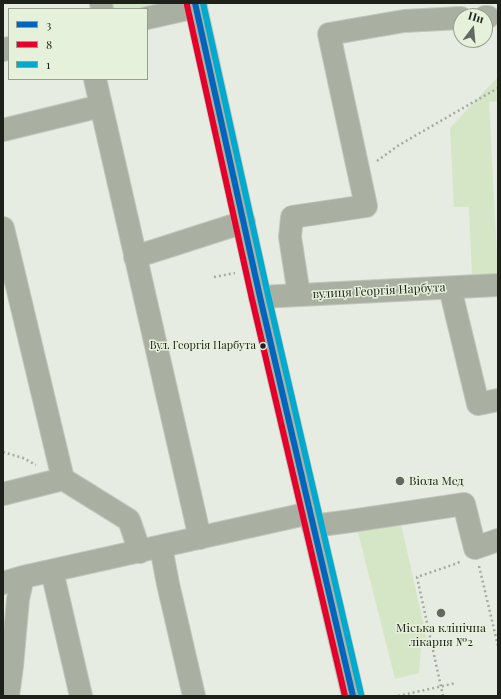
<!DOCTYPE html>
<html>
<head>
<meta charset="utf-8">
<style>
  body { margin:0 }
  #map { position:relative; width:501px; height:699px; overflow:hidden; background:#e6ece1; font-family:"Playfair Display",serif }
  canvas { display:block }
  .frame { position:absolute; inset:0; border:4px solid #1d211a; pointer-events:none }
  .legend { position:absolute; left:8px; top:8px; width:140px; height:72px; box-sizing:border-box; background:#e6f1dc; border:1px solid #969e8e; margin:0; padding:5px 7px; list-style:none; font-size:12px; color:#1d211a }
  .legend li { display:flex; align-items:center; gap:8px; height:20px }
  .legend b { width:20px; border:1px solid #969e8e }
  .north { position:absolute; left:453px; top:8px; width:40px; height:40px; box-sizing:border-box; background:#e6f1dc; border:1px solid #969e8e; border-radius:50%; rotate:16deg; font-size:11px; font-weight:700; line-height:16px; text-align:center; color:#1d211a }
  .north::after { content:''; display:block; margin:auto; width:14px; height:18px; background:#636860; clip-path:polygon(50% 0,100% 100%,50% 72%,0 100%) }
</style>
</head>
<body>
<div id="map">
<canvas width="501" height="699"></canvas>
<div class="frame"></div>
<ul class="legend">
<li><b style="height:5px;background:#0065bd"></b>3</li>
<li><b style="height:5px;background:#e4002b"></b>8</li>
<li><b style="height:5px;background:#00a9ce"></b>1</li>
</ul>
<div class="north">Пн</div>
</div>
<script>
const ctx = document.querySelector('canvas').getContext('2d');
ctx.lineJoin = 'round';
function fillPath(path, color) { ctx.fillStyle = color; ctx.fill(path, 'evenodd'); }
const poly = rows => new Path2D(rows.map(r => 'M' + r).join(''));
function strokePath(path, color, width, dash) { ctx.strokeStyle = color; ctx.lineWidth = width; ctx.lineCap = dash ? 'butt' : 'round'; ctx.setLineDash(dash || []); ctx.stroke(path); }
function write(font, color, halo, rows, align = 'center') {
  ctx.font = font + ' "Playfair Display",serif'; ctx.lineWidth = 3; ctx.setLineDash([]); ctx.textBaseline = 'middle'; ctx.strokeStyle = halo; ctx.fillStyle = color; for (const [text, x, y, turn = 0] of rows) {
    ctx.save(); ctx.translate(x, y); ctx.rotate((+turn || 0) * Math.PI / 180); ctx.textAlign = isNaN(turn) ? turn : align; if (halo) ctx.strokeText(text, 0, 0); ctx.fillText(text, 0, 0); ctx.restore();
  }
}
const green = poly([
  [105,3,174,3,147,9,107,9],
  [496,79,498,79,498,101,489,102,498,276,472,278,469,207,454,207,450,128],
  [400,520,428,644,421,646,419,673,395,679,357,528]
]);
const path = poly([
  [377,161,399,145,498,88],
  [214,277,235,273],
  [3,452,23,458,36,465],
  [479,566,498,646],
  [398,696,456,683],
  [443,696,417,577,458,563,461,560]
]);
const minor = poly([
  [101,3,102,9],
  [485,17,488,17],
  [147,18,196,7],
  [3,50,9,48],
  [95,79,200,538],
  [3,130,101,106],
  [3,228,63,479],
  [135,257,244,222],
  [450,288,478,404,498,400],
  [299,295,290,237,292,217,366,206,329,34,404,21,461,18],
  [260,297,498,285],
  [3,494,63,479,129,520,140,552],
  [313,526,351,521,464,504,475,548,498,540],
  [161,547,168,584,194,696],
  [52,571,81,696],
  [3,583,23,577],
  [3,668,12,666,18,599,23,577,310,513],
  [8,696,12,666]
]);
const major = poly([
  [195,3,260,297,353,696]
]);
const bus1 = poly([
  [195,3,260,297,353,696]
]);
const bus2 = poly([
  [187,5,252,299,345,696]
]);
const bus3 = poly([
  [203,3,268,295,361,694]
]);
const markers = [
  [263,346,3.5,"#1d211a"],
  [400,481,5,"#636860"],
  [441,613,5,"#636860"]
];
const busNames = [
  ["Вул. Георгія Нарбута",256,346]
];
const streetNames = [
  ["вулиця Георгія Нарбута",379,291,-3]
];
const poiNames = [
  ["Віола Мед",409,481],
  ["Міська клінічна",441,628,"center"],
  ["лікарня №2",441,642,"center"]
];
fillPath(green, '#d4e6c6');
strokePath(minor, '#c2c7be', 24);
strokePath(major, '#c2c7be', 24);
strokePath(path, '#a5ab9f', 2.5, [2, 3]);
strokePath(minor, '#a9b0a2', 22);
strokePath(major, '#aab2a3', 22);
strokePath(bus1, '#0065bd', 6);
strokePath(bus2, '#e4002b', 6);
strokePath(bus3, '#00a9ce', 6);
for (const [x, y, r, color] of markers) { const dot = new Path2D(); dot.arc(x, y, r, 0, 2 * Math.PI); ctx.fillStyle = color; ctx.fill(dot); strokePath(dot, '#e6f1dc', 1.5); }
write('11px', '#1d211a', '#e6f1dc', busNames, 'right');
write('12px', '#1d211a', '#e6f1dc', streetNames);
write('12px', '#1d211a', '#e6f1dc', poiNames, 'left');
</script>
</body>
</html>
